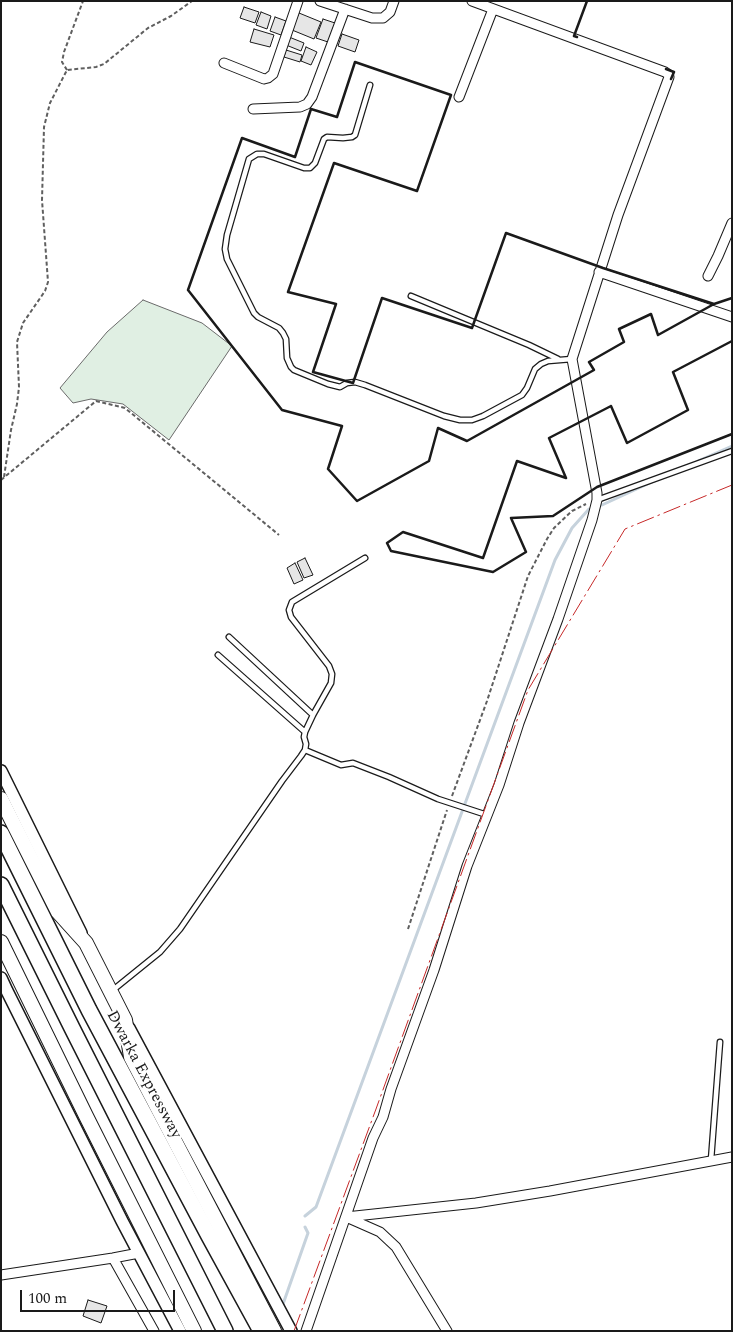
<!DOCTYPE html>
<html>
<head>
<meta charset="utf-8">
<style>
  body { margin:0 }
  #map { position:relative; width:733px; height:1332px; overflow:hidden; background:#fff; font-family:Spectral,serif }
  canvas { display:block }
  .frame { position:absolute; inset:0; border:2px solid #1a1a1a; pointer-events:none }
  .scale { position:absolute; left:20px; top:1290px; width:155px; height:22px; box-sizing:border-box; border:2px solid #1a1a1a; border-top:0; padding-left:6px; font-size:15px; line-height:18px; white-space:nowrap; color:#1a1a1a; -webkit-text-stroke:4px #fff; paint-order:stroke }
</style>
</head>
<body>
<div id="map">
<canvas width="733" height="1332"></canvas>
<div class="frame"></div>
<div class="scale">100 m</div>
</div>
<script>
const ctx = document.querySelector('canvas').getContext('2d');
ctx.lineJoin = 'round';
function fillPath(path, color) { ctx.fillStyle = color; ctx.fill(path, 'evenodd'); }
const poly = rows => new Path2D(rows.map(r => 'M' + r).join(''));
function strokePath(path, color, width, dash) { ctx.strokeStyle = color; ctx.lineWidth = width; ctx.lineCap = dash ? 'butt' : 'round'; ctx.setLineDash(dash || []); ctx.stroke(path); }
function write(font, color, halo, rows, align = 'center') {
  ctx.font = font + ' Spectral,serif'; ctx.lineWidth = 4; ctx.setLineDash([]); ctx.textBaseline = 'middle'; ctx.strokeStyle = halo; ctx.fillStyle = color; for (const [text, x, y, turn = 0] of rows) {
    ctx.save(); ctx.translate(x, y); ctx.rotate((+turn || 0) * Math.PI / 180); ctx.textAlign = isNaN(turn) ? turn : align; if (halo) ctx.strokeText(text, 0, 0); ctx.fillText(text, 0, 0); ctx.restore();
  }
}
const green = poly([
  [143,300,202,323,232,346,169,440,123,404,91,399,73,403,60,388,107,332,143,300]
]);
const stream = poly([
  [698,461,732,446],
  [602,505,654,481],
  [305,1216,316,1207,555,560,572,528,589,509],
  [282,1307,308,1233,305,1227]
]);
const building = poly([
  [244,7,259,12,255,23,240,18,244,7],
  [261,12,271,16,267,29,256,25,261,12],
  [299,13,321,22,314,39,292,30,299,13],
  [275,17,286,21,281,35,270,31,275,17],
  [323,19,335,23,328,42,316,38,323,19],
  [254,29,274,35,270,47,250,42,254,29],
  [342,34,359,40,355,52,338,46,342,34],
  [289,37,304,43,301,51,286,45,289,37],
  [306,47,317,52,311,65,301,61,306,47],
  [286,50,302,55,300,62,284,57,286,50],
  [305,558,313,575,304,578,297,562,305,558],
  [295,563,303,580,294,584,287,568,295,563],
  [88,1300,107,1306,101,1323,83,1316,88,1300]
]);
const path = poly([
  [67,70,62,62,64,52,83,1],
  [4,477,11,430,17,404,19,387,17,342,23,323,45,291,48,282,42,200,44,127,50,103,67,70,96,67,104,64,148,28,171,16,192,1],
  [1,480,96,401,125,408,279,535],
  [452,796,487,701,528,576,547,539,554,528,572,511,586,504],
  [408,929,447,810]
]);
const service = poly([
  [370,85,355,135,352,137,343,138,327,137,324,139,315,163,310,168,304,168,264,154,257,154,249,159,227,235,225,249,227,259,254,313,258,317,279,328,283,333,286,339,287,358,291,367,294,370,328,384,340,387,347,383,355,382,365,385,444,416,460,420,472,420,483,416,522,395,527,388,535,369,541,364,548,361,572,359],
  [411,296,529,345,558,359],
  [597,500,732,451],
  [229,637,313,715],
  [218,655,305,732],
  [305,750,341,765,353,763,389,777,438,799,487,815],
  [113,990,160,952,180,929,282,781,301,756,305,750,306,744,304,737,305,732,313,715,331,683,332,674,329,666,291,617,289,610,292,602,365,558],
  [711,1160,720,1042]
]);
const minor = poly([
  [320,1,372,18,383,18,390,12,394,1],
  [224,63,264,79,268,78,273,74,298,1],
  [459,97,493,9],
  [253,109,300,107,307,104,312,97,345,9],
  [599,272,732,317],
  [708,276,718,256,732,223],
  [346,1217,476,1203,550,1191,732,1157],
  [346,1217,380,1232,396,1247,447,1331],
  [113,1258,154,1331],
  [1,1275,113,1258,139,1253],
  [306,1331,373,1138,383,1117,391,1089,434,970,467,866,499,785,519,723,558,619,592,520,597,500,597,493,572,359,618,215,669,77,668,74,665,72,472,1]
]);
const tertiary = poly([
  [1,771,81,933],
  [1,978,7,991,122,1221,180,1331],
  [129,1028,291,1331]
]);
const secondary = poly([
  [1,799,58,912,86,943,125,1020,131,1057,274,1331],
  [1,942,86,1116,194,1331]
]);
const trunk = poly([
  [1,833,89,1010,209,1236,261,1331],
  [1,885,72,1028,225,1331]
]);
const wall = poly([
  [577,37,574,36,587,1],
  [666,69,674,72,671,79],
  [714,304,603,268,506,233,472,328,382,298,353,383,313,372,336,304,288,292,334,163,417,191,451,95,355,62,337,117,311,109,295,157,242,138,188,290,282,410,342,426,328,469,357,501,429,461,438,428,467,441,594,370,589,362,624,342,619,329,651,314,658,335,714,304,732,298],
  [732,341,673,372,688,410,627,443,611,406,549,438,566,478,517,461,483,558,403,532,387,543,391,551,493,572,526,552,511,518,553,516,597,487,732,434]
]);
const power = poly([
  [294,1331,376,1109,528,690,625,529,732,485]
]);
const streetNames = [
  ["Dwarka Expressway",143,1075,62]
];
fillPath(green, '#e0efe3');
strokePath(green, '#6a6a6a', 1);
strokePath(stream, '#c6d2dc', 3);
fillPath(building, '#e6e6e6');
strokePath(building, '#1a1a1a', 1);
strokePath(service, '#1a1a1a', 7);
strokePath(minor, '#1a1a1a', 11);
strokePath(tertiary, '#1a1a1a', 14);
strokePath(secondary, '#1a1a1a', 16);
strokePath(trunk, '#1a1a1a', 18);
strokePath(path, '#5f5f5f', 2, [4, 2.5]);
strokePath(service, '#fff', 4.5);
strokePath(minor, '#fff', 9);
strokePath(tertiary, '#fff', 11);
strokePath(secondary, '#fff', 14);
strokePath(trunk, '#fff', 15);
strokePath(wall, '#1a1a1a', 2.5);
strokePath(power, '#c62828', 1, [18, 4, 2.5, 4]);
write('16px', '#1a1a1a', '#fff', streetNames);
</script>
</body>
</html>
